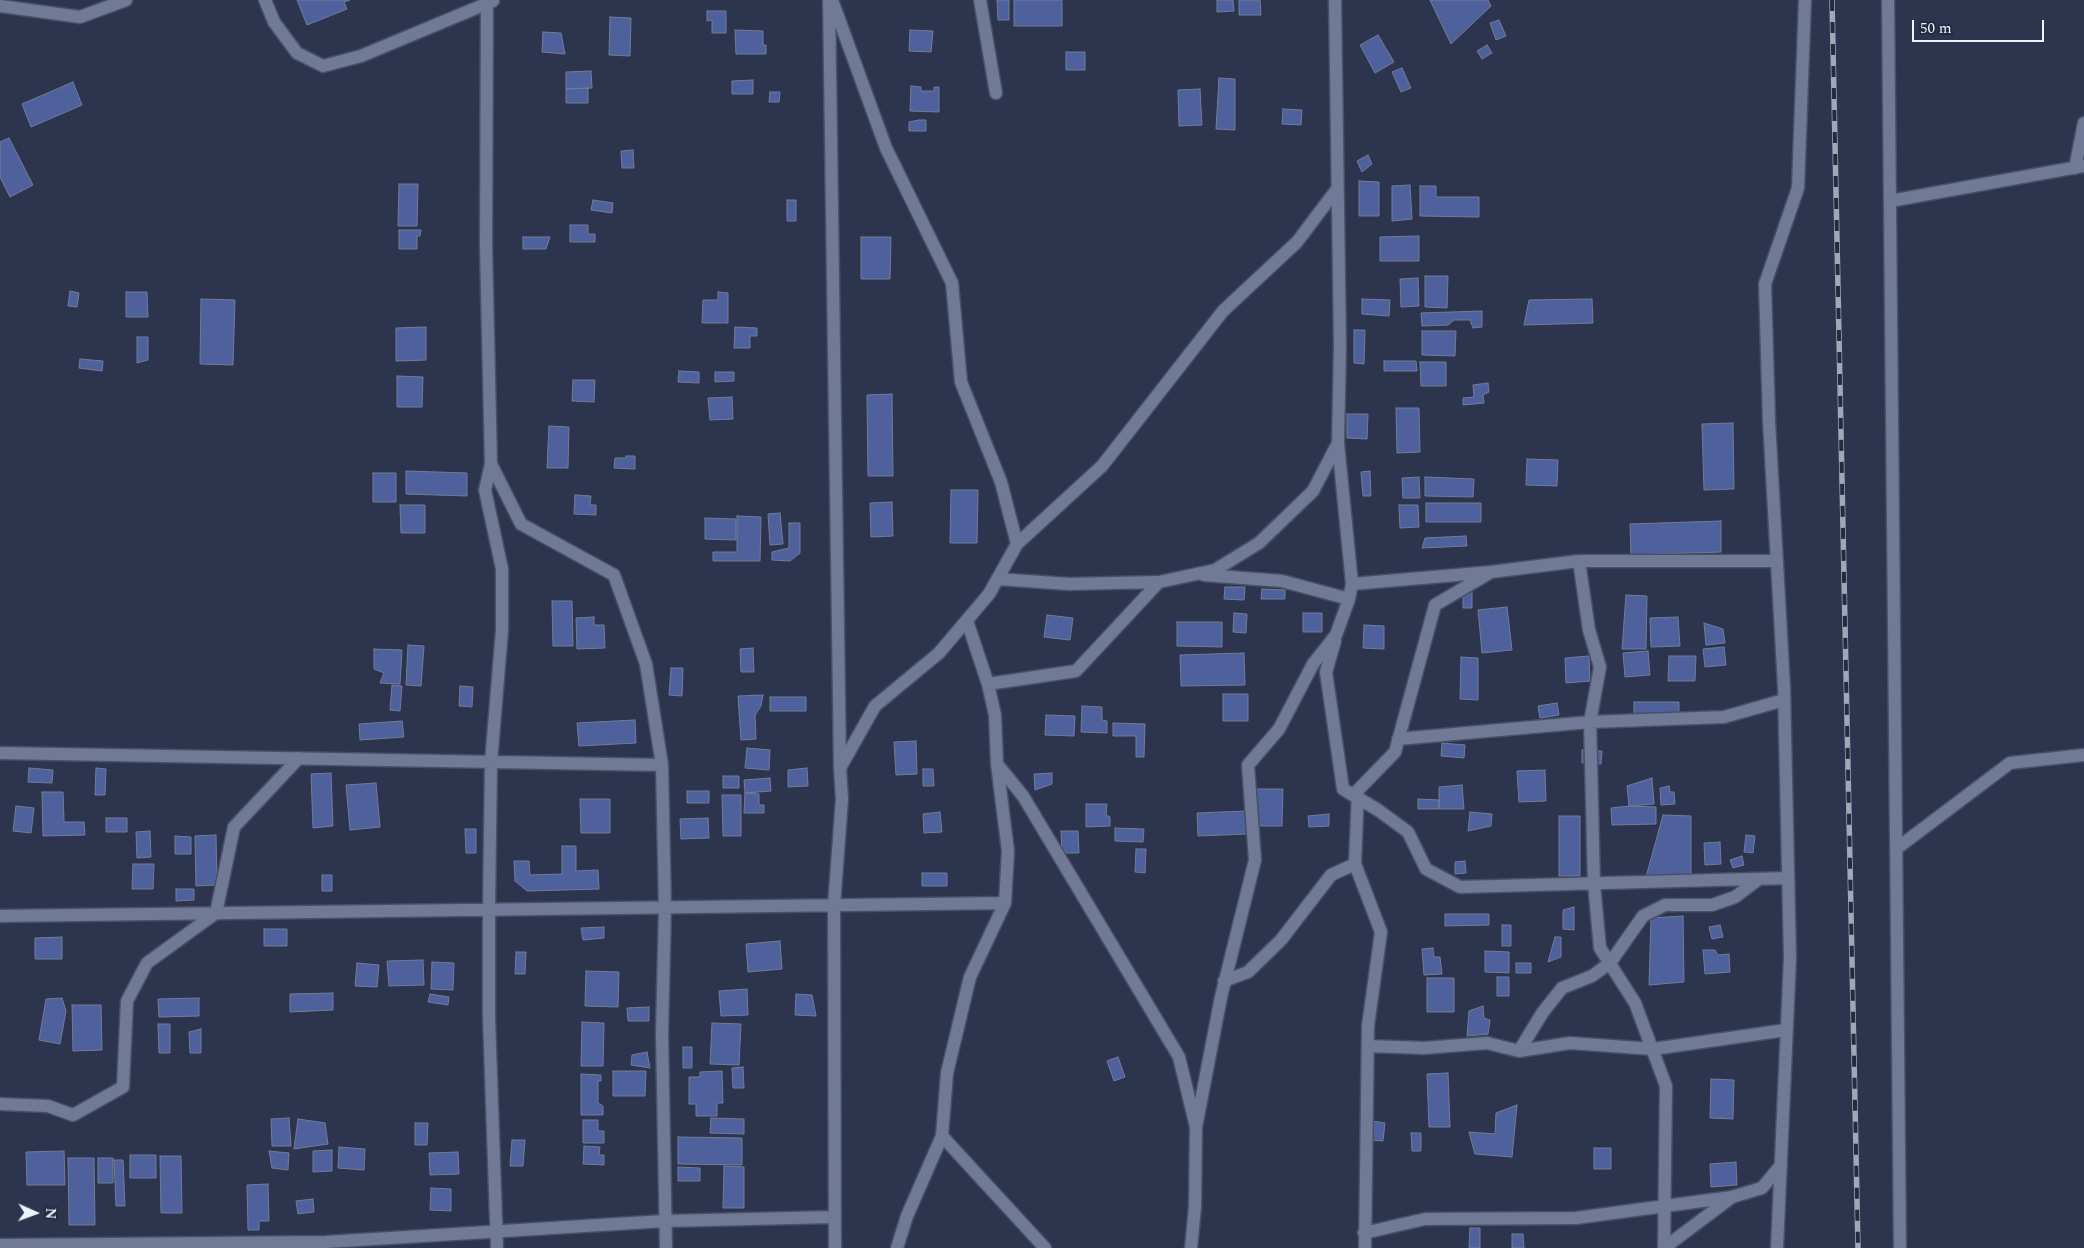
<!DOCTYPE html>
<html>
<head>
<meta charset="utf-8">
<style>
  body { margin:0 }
  #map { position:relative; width:2084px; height:1248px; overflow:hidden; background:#2d354e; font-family:Spectral,serif }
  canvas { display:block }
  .north { position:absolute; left:10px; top:1188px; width:50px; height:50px; -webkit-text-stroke:4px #232b43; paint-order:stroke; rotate:92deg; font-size:14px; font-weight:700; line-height:20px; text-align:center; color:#eff3fc }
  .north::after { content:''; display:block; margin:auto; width:18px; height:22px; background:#eff3fc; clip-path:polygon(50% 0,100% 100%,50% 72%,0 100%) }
  .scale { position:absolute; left:1912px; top:20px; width:132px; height:22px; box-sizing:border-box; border:2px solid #eff3fc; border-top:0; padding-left:6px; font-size:15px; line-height:18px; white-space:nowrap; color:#eff3fc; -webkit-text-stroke:4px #232b43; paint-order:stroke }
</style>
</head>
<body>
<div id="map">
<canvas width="2084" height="1248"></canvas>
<div class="north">N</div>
<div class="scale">50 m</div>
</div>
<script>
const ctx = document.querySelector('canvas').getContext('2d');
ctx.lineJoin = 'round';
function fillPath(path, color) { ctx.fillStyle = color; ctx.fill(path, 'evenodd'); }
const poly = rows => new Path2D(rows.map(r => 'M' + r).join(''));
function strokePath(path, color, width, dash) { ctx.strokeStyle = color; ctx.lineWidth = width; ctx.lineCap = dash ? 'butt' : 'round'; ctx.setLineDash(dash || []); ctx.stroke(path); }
const building = poly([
  [297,0,350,0,344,2,347,9,307,25,297,0],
  [997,0,1009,0,1009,20,998,20,997,0],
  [1014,0,1062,0,1062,26,1014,26,1014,0],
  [1217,0,1233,0,1234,11,1217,12,1217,0],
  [1239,0,1260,0,1261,15,1239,15,1239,0],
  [1430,0,1488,0,1491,6,1451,44,1430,0],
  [707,11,726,11,726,33,712,33,712,20,707,21,707,11],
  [610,17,631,18,630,56,609,55,610,17],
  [1499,20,1506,36,1496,40,1490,23,1499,20],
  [735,30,763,31,763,45,766,45,766,54,736,54,735,30],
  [910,30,933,31,931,52,909,51,910,30],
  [543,32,561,33,565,54,542,52,543,32],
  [1378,35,1394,62,1375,73,1360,45,1378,35],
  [1487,45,1492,53,1482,59,1477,51,1487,45],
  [1066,52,1085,52,1085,70,1066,70,1066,52],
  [1402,68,1411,88,1401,92,1392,72,1402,68],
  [591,71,592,88,566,89,566,72,591,71],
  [1219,78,1235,79,1235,130,1216,129,1219,78],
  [753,80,753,94,732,94,732,81,753,80],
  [73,82,82,105,31,127,22,104,73,82],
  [911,86,921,87,921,91,934,91,934,87,939,87,939,112,910,111,911,86],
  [588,88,588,103,566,103,566,89,588,88],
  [1200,89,1202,125,1179,126,1178,90,1200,89],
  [770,92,780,92,779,102,769,102,770,92],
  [1283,109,1302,110,1301,125,1282,124,1283,109],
  [919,120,926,120,926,131,909,131,909,122,919,120],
  [9,138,33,185,10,197,0,177,0,142,9,138],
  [633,150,634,168,622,168,621,151,633,150],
  [1368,155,1372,164,1362,172,1357,161,1368,155],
  [1359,181,1379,182,1379,216,1359,216,1359,181],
  [399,184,418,184,417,226,398,226,399,184],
  [1410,185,1412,219,1392,221,1392,186,1410,185],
  [1420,186,1436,186,1436,197,1479,197,1479,217,1420,216,1420,186],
  [593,200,613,203,612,213,591,210,593,200],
  [787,200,796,200,796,221,787,221,787,200],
  [570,225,588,225,588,234,595,234,595,242,570,242,570,225],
  [399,230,421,230,420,236,417,236,417,249,399,249,399,230],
  [1419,236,1419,261,1380,261,1380,237,1419,236],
  [523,237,550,237,546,249,523,249,523,237],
  [861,237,891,237,890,279,861,279,861,237],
  [1425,276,1448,276,1447,308,1425,307,1425,276],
  [1418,278,1419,306,1401,307,1400,279,1418,278],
  [70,291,79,293,77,307,68,306,70,291],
  [126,292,147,292,148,317,126,317,126,292],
  [718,292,728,293,728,323,702,323,703,300,718,300,718,292],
  [201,299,235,300,233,365,200,364,201,299],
  [1362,299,1390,300,1389,316,1362,314,1362,299],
  [1592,299,1593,323,1524,325,1529,300,1592,299],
  [1482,311,1482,327,1473,328,1470,320,1454,320,1448,325,1422,326,1421,313,1482,311],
  [426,327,426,360,396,361,396,328,426,327],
  [735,327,757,328,757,336,750,336,750,348,734,348,735,327],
  [1354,330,1365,330,1364,364,1354,363,1354,330],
  [1422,331,1456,331,1455,356,1422,355,1422,331],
  [137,337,148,337,148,360,137,363,137,337],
  [80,359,103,361,102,371,79,368,80,359],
  [1384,361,1416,361,1417,371,1384,371,1384,361],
  [1420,362,1446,362,1446,386,1421,386,1420,362],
  [679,371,699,372,699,383,678,382,679,371],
  [715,372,734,372,734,381,715,382,715,372],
  [397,376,423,377,422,407,397,407,397,376],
  [573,380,595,380,594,402,572,401,573,380],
  [1488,383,1489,392,1483,395,1484,403,1463,405,1463,398,1474,397,1473,385,1488,383],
  [892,394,893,476,868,476,867,395,892,394],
  [732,397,733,419,710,420,708,398,732,397],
  [1396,408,1419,408,1420,452,1397,453,1396,408],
  [1347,414,1368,414,1367,439,1347,438,1347,414],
  [1733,423,1734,489,1704,490,1702,424,1733,423],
  [549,426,569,427,568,468,547,468,549,426],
  [626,456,635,456,635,469,614,468,615,458,626,458,626,456],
  [1527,459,1558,460,1557,486,1526,485,1527,459],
  [406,471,467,473,467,496,406,494,406,471],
  [1370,471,1371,496,1363,496,1361,472,1370,471],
  [373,473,396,473,396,502,373,502,373,473],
  [1419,477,1420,498,1403,498,1402,478,1419,477],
  [1425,477,1474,479,1473,497,1425,496,1425,477],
  [951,490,978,490,977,543,950,543,951,490],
  [575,495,591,496,590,505,596,505,596,515,574,514,575,495],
  [892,502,893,536,871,537,870,503,892,502],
  [1426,503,1481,503,1481,522,1426,522,1426,503],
  [400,505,425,505,425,533,401,533,400,505],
  [1399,505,1418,505,1419,527,1400,528,1399,505],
  [780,513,783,544,770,545,768,514,780,513],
  [737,516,761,517,760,561,713,561,713,552,737,552,737,516],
  [705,518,736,519,736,540,705,539,705,518],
  [1721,521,1721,552,1631,555,1630,524,1721,521],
  [789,523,800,523,800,553,790,561,772,560,772,552,789,548,789,523],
  [1466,536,1467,546,1422,548,1425,538,1466,536],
  [1225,587,1245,587,1244,600,1224,599,1225,587],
  [1463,587,1472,587,1472,608,1463,608,1463,587],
  [1262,589,1285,590,1285,599,1261,599,1262,589],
  [1626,595,1647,596,1646,649,1622,649,1626,595],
  [552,601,572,601,573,646,553,646,552,601],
  [1507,607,1512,650,1482,653,1478,610,1507,607],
  [1234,613,1247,614,1246,633,1233,632,1234,613],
  [1303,613,1322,613,1322,632,1303,632,1303,613],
  [1047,615,1073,618,1070,640,1044,637,1047,615],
  [594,617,594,625,604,625,605,648,577,649,576,618,594,617],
  [1678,617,1680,646,1651,647,1650,618,1678,617],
  [1177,622,1222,622,1222,647,1177,646,1177,622],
  [1704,623,1723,629,1725,643,1706,645,1704,623],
  [1364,625,1384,626,1384,649,1363,648,1364,625],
  [408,645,424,646,421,686,406,685,408,645],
  [1724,647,1726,665,1705,667,1703,649,1724,647],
  [753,648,754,672,741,672,740,649,753,648],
  [374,649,402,650,400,684,380,683,384,673,374,669,374,649],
  [1648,651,1650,675,1625,677,1623,653,1648,651],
  [1244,653,1245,685,1181,686,1180,655,1244,653],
  [1589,656,1590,681,1566,683,1565,658,1589,656],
  [1669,656,1696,656,1695,681,1668,681,1669,656],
  [1461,657,1478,658,1478,700,1460,699,1461,657],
  [671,668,683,668,682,696,669,695,671,668],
  [392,685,402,686,400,711,390,710,392,685],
  [460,686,473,687,472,707,459,706,460,686],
  [1223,694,1248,694,1248,721,1223,721,1223,694],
  [763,695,761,706,755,715,756,739,741,740,738,696,763,695],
  [770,697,806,697,806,711,770,711,770,697],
  [1634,702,1679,702,1679,714,1634,714,1634,702],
  [1557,703,1559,715,1540,718,1538,706,1557,703],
  [1082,706,1102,707,1102,720,1107,721,1107,733,1081,732,1082,706],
  [1046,715,1075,716,1074,736,1045,735,1046,715],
  [635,720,636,743,579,746,577,723,635,720],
  [402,721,404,737,360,740,359,724,402,721],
  [1113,723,1145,724,1144,757,1136,757,1136,736,1113,736,1113,723],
  [916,741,917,774,896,775,894,742,916,741],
  [1442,743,1465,745,1464,758,1441,756,1442,743],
  [747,748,770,750,769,770,745,768,747,748],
  [1582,750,1602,751,1601,764,1582,763,1582,750],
  [29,768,53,770,52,783,28,782,29,768],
  [96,768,106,769,105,795,95,795,96,768],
  [807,768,808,786,788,787,788,770,807,768],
  [923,769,933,769,934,786,923,786,923,769],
  [1545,770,1546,801,1519,802,1517,771,1545,770],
  [331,773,333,826,313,828,311,774,331,773],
  [1052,773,1052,784,1035,790,1034,774,1052,773],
  [723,776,739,776,739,788,723,788,723,776],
  [770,778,771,791,745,793,744,780,770,778],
  [1652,778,1654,804,1629,806,1627,786,1652,778],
  [376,783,380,827,350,830,346,785,376,783],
  [1462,785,1464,809,1439,809,1439,787,1462,785],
  [1669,786,1670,792,1674,792,1675,804,1661,805,1660,788,1669,786],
  [1253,789,1283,789,1282,826,1252,826,1253,789],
  [687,791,709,791,709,803,687,803,687,791],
  [42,792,63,792,64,822,84,822,85,835,43,836,42,792],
  [745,793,759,794,759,805,764,805,764,813,744,813,745,793],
  [722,795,741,795,741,836,723,836,722,795],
  [580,799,610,799,610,833,581,833,580,799],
  [1418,799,1439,800,1439,809,1418,809,1418,799],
  [1086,804,1107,804,1106,815,1110,817,1110,826,1086,827,1086,804],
  [16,806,34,808,31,833,13,831,16,806],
  [1629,806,1656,807,1656,824,1612,825,1611,808,1629,806],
  [1247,811,1248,834,1198,836,1197,813,1247,811],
  [940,812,942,832,924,833,923,814,940,812],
  [1470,812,1492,814,1491,826,1468,831,1470,812],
  [1329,814,1329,826,1309,827,1308,816,1329,814],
  [1663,815,1691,816,1691,881,1646,877,1663,815],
  [1559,816,1580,816,1580,876,1559,876,1559,816],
  [106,818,127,818,127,832,106,832,106,818],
  [708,818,709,838,681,839,680,819,708,818],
  [1115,828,1144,829,1143,842,1115,841,1115,828],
  [465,829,476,829,476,853,466,853,465,829],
  [150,831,151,857,137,858,136,832,150,831],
  [1061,831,1078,831,1079,853,1062,853,1061,831],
  [216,835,217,885,196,886,195,836,216,835],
  [1746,835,1755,836,1753,853,1744,852,1746,835],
  [175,836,191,837,191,854,175,854,175,836],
  [1720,842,1721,864,1705,865,1704,843,1720,842],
  [562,846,576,846,576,871,598,870,599,889,527,891,515,881,514,861,529,861,530,875,562,874,562,846],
  [1136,849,1146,849,1145,873,1135,872,1136,849],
  [1742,856,1744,865,1733,868,1730,860,1742,856],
  [1465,861,1466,873,1455,874,1455,862,1465,861],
  [133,864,154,864,153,889,132,889,133,864],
  [922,873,947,873,947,886,922,886,922,873],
  [322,875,332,875,332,891,322,891,322,875],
  [176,889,194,889,194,900,176,901,176,889],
  [1574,907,1574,930,1563,929,1563,910,1574,907],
  [1445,914,1489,914,1489,925,1445,926,1445,914],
  [1683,916,1684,982,1649,985,1651,918,1683,916],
  [1502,925,1511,925,1511,946,1502,946,1502,925],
  [1720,925,1723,937,1712,939,1709,927,1720,925],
  [604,927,604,938,583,940,581,928,604,927],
  [264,929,287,929,287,946,264,946,264,929],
  [62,937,62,959,35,959,35,938,62,937],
  [1555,937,1561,937,1561,957,1548,962,1555,937],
  [780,941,782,969,748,972,746,944,780,941],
  [1433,948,1434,957,1440,957,1442,974,1424,975,1422,949,1433,948],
  [1703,950,1715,950,1718,955,1729,954,1730,972,1705,974,1703,950],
  [1485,951,1509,952,1509,973,1485,972,1485,951],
  [516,952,526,952,525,974,515,974,516,952],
  [423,960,424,985,389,986,387,961,423,960],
  [432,962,454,963,453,990,431,989,432,962],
  [357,963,379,965,377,987,355,986,357,963],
  [1516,963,1531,963,1531,973,1516,973,1516,963],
  [586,971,619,972,618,1007,585,1006,586,971],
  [1497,977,1509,977,1509,996,1497,996,1497,977],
  [1427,978,1454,978,1454,1012,1427,1012,1427,978],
  [747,989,748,1015,721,1016,719,991,747,989],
  [333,993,333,1010,290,1012,290,994,333,993],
  [430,994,449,997,448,1005,428,1002,430,994],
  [796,994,812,995,816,1016,795,1015,796,994],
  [62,998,66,1011,60,1044,39,1040,46,999,62,998],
  [199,998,199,1016,159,1017,158,999,199,998],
  [72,1005,101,1005,102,1050,73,1051,72,1005],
  [1483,1006,1484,1018,1490,1020,1488,1034,1467,1036,1469,1011,1483,1006],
  [649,1007,649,1021,628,1021,627,1008,649,1007],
  [582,1022,604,1023,603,1066,581,1066,582,1022],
  [712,1023,741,1024,739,1065,710,1064,712,1023],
  [158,1024,170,1024,170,1053,159,1053,158,1024],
  [201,1029,201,1053,190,1053,189,1032,201,1029],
  [683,1047,692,1047,692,1068,683,1068,683,1047],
  [647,1052,650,1068,631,1065,632,1055,647,1052],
  [1118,1057,1125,1077,1114,1081,1107,1061,1118,1057],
  [743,1067,744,1088,733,1088,732,1068,743,1067],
  [613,1071,646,1071,645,1096,613,1096,613,1071],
  [722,1071,723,1103,717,1103,717,1116,696,1116,696,1104,689,1104,689,1077,700,1077,700,1072,722,1071],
  [1448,1073,1450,1127,1429,1127,1427,1074,1448,1073],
  [581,1074,601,1075,601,1081,598,1081,598,1103,603,1106,603,1115,581,1115,581,1074],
  [1711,1079,1734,1080,1733,1119,1710,1118,1711,1079],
  [1517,1105,1512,1157,1475,1154,1469,1132,1495,1134,1496,1113,1517,1105],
  [289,1118,291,1146,272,1146,271,1119,289,1118],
  [711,1118,744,1119,744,1134,710,1133,711,1118],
  [298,1119,325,1123,328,1144,294,1149,298,1119],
  [583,1120,598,1120,598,1131,604,1131,604,1143,583,1143,583,1120],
  [1372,1121,1385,1123,1383,1141,1370,1140,1372,1121],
  [415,1123,428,1123,427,1145,415,1145,415,1123],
  [1411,1133,1421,1133,1421,1151,1412,1151,1411,1133],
  [678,1137,742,1138,742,1165,678,1164,678,1137],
  [512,1140,525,1140,523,1166,510,1166,512,1140],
  [584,1146,600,1147,599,1155,604,1155,604,1165,583,1164,584,1146],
  [339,1147,365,1149,364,1170,338,1168,339,1147],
  [1594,1148,1611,1148,1611,1169,1594,1169,1594,1148],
  [332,1150,332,1171,313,1172,313,1151,332,1150],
  [64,1151,65,1185,27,1185,26,1152,64,1151],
  [269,1151,289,1153,288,1170,272,1168,269,1151],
  [458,1152,459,1174,430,1175,429,1153,458,1152],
  [130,1155,156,1155,156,1178,130,1178,130,1155],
  [160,1156,181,1156,182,1213,161,1213,160,1156],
  [68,1158,94,1158,95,1225,69,1225,68,1158],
  [98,1158,113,1158,113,1183,98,1183,98,1158],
  [114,1160,123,1160,125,1206,116,1206,114,1160],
  [1736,1162,1737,1185,1711,1187,1710,1164,1736,1162],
  [724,1166,744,1167,744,1208,723,1208,724,1166],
  [678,1167,700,1168,700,1181,678,1181,678,1167],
  [268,1184,269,1221,259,1221,259,1230,248,1230,247,1185,268,1184],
  [431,1188,451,1189,451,1211,430,1210,431,1188],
  [313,1199,314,1212,298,1214,296,1201,313,1199],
  [1470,1228,1480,1228,1480,1248,1469,1248,1470,1228],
  [1512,1234,1523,1234,1524,1248,1512,1248,1512,1234]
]);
const minor = poly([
  [265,0,274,22,297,53,323,66,361,56,493,1],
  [487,0,486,246,491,464,485,490,502,569,502,630,491,762,489,909,489,1018,497,1248],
  [829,0,840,767],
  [832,0,886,148,952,283,961,382,1001,482,1017,544],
  [980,0,996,93],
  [1888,0,1900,1248],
  [0,6,80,17,126,0],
  [2075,168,2084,123],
  [1890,201,2084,166],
  [491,464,521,524,614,575,646,664,662,765,665,907,662,1033,666,1248],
  [1579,561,1589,630,1600,667,1590,722,1594,884,1600,948,1635,1003,1666,1086,1664,1248],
  [1204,575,1282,581,1349,599],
  [998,579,1069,584,1159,582],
  [1352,584,1491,572,1579,561,1777,561],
  [967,621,988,684,995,715,997,764,1023,796,1179,1057,1196,1127,1195,1207,1191,1248],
  [1335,641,1326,672,1343,789,1378,810,1408,832,1426,869,1460,887,1788,878],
  [988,684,1076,671,1159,582,1215,570,1259,543,1313,491,1338,443],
  [1398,739,1590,722,1724,717,1784,700],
  [0,753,662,765],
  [1896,849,2010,763,2084,755],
  [1355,864,1381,932,1368,1026,1365,1248],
  [0,916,1005,903],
  [1224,981,1248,972,1281,940,1331,875,1355,864,1358,790,1395,752,1435,605,1491,572],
  [1368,1046,1424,1048,1487,1043,1519,1051,1570,1043,1653,1049,1786,1030],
  [1519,1051,1543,1012,1562,988,1592,976,1610,963,1643,916,1665,905,1712,905,1735,897,1759,879],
  [0,1104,48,1106,73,1115,123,1087,127,1001,147,963,216,913,234,827,299,758],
  [1196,1127,1221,997,1255,860,1248,765,1279,729,1313,664,1336,635,1349,599,1352,584,1338,443,1340,346,1335,0],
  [942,1136,1045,1248],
  [1364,1233,1425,1219,1576,1218,1732,1197],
  [0,1245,326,1242,665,1221,834,1217],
  [835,1248,834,905,842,799,840,768,875,706,939,653,989,594,1017,544,1102,466,1223,311,1297,242,1337,189],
  [897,1248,907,1216,942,1136,947,1073,970,977,1005,903,1008,851,997,764],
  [1664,1248,1732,1197,1762,1188,1781,1165],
  [1777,1248,1790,958,1784,687,1769,421,1765,284,1798,188,1805,0]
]);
const rail = poly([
  [1832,0,1858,1248]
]);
fillPath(building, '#4f619c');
strokePath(building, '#727c98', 1);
strokePath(minor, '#485066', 15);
strokePath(minor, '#707995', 12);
strokePath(rail, '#a1a7b6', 5.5);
strokePath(rail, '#232b43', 4, [11]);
</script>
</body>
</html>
